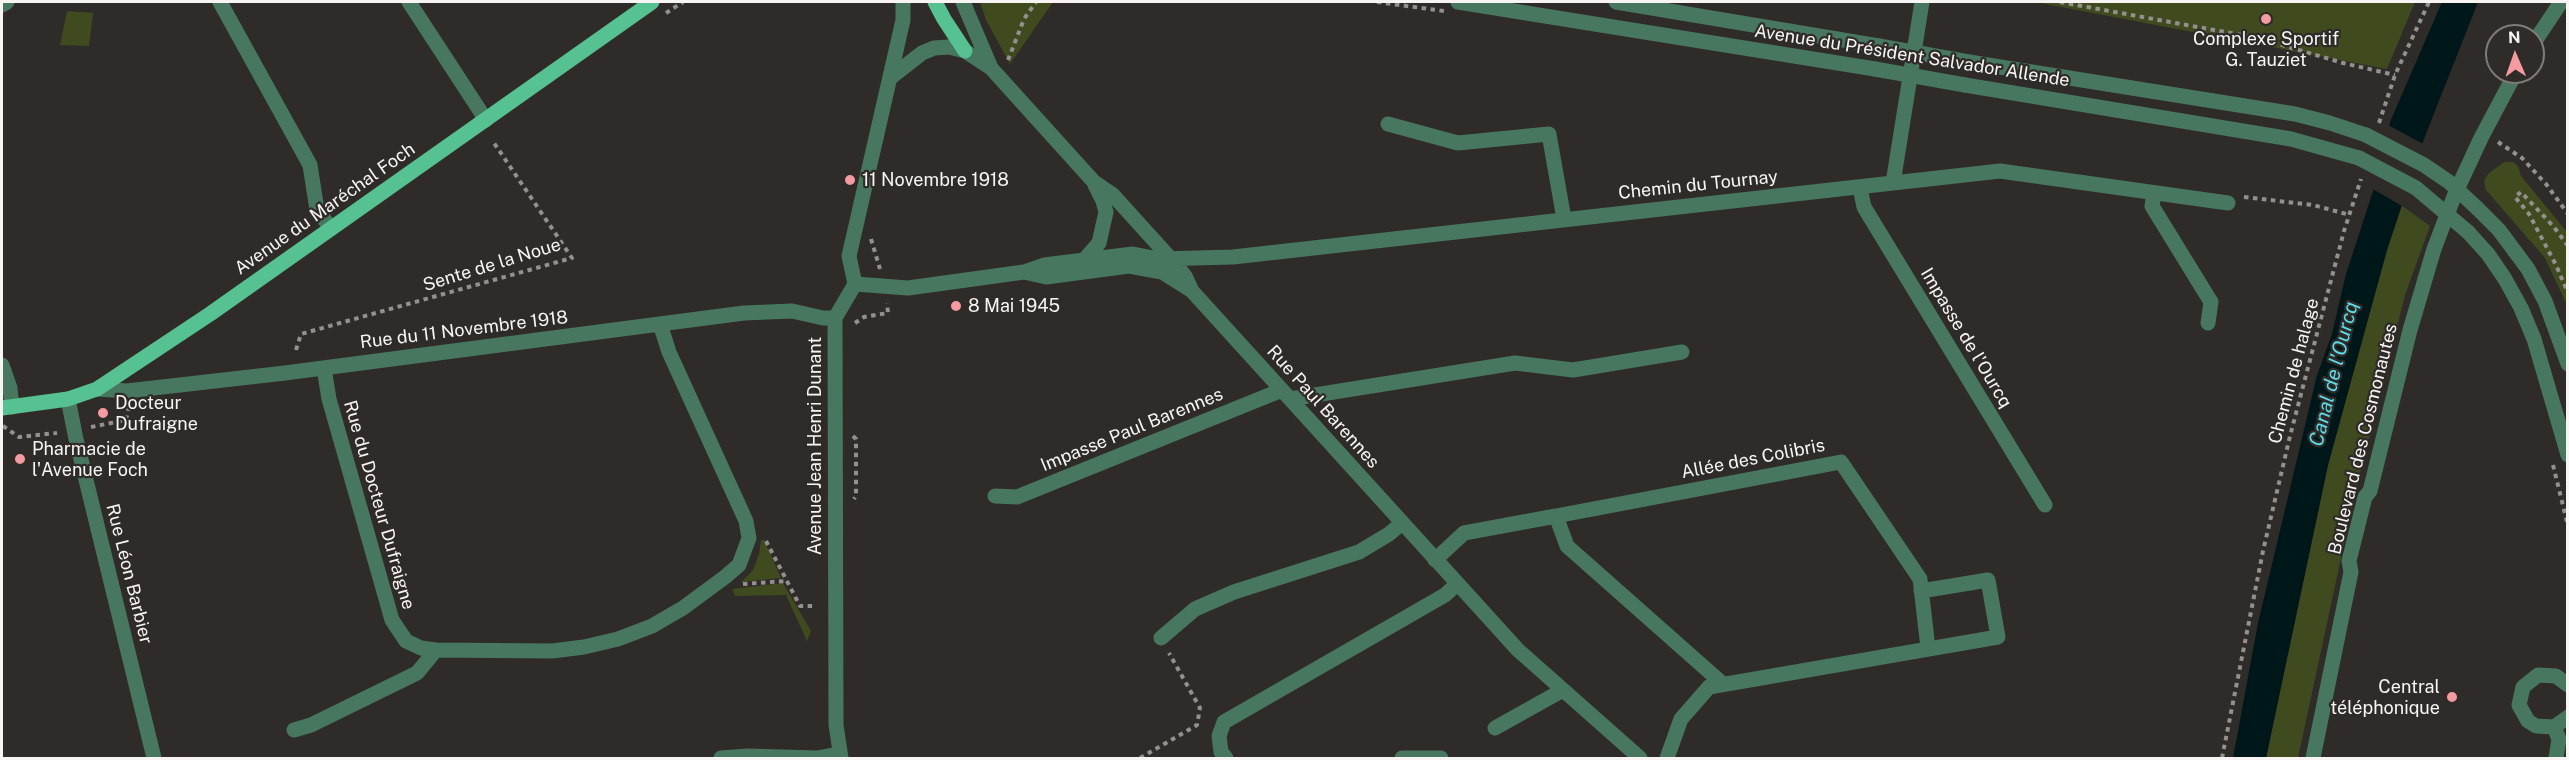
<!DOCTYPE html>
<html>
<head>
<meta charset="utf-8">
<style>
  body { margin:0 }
  #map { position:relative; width:2569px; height:760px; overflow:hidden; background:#2f2b28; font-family:"Public Sans",sans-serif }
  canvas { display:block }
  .frame { position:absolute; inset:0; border:3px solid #f8f4f3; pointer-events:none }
  .north { position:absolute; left:2485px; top:24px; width:60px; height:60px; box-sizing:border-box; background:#2f2b28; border:2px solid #7f7b79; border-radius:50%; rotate:358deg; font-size:16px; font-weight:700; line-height:24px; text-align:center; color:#f8f4f3 }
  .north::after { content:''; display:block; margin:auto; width:21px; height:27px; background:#f49aa1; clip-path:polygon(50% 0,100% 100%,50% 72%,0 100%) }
</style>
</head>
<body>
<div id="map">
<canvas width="2569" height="760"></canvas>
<div class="frame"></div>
<div class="north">N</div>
</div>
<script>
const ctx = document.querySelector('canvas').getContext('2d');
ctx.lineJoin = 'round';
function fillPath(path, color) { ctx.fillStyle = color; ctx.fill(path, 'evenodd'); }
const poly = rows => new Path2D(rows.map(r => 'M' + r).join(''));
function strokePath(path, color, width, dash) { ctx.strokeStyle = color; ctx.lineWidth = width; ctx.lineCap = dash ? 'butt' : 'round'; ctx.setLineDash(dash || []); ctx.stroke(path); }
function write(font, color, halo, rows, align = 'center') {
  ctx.font = font + ' "Public Sans",sans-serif'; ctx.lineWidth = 4.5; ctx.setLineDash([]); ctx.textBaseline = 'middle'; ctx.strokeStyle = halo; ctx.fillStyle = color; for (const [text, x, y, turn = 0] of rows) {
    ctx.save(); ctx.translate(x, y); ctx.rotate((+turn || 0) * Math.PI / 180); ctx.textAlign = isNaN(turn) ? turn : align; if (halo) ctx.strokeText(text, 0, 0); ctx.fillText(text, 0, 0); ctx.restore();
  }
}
const green = poly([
  [980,2,1053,2,1010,64,986,20],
  [2035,2,2415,2,2387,69],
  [67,11,93,13,89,46,60,45],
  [2504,162,2513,162,2518,166,2521,176,2567,232,2567,305,2545,258,2486,190,2484,181,2488,174],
  [2401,205,2430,226,2405,295,2355,493,2298,758,2266,758,2328,465,2387,250],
  [761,540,764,540,781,578,741,582,753,570,759,554],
  [783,583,811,631,807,641,786,595,735,596,732,589]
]);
const water = poly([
  [2442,2,2478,2,2424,139,2387,250,2328,465,2266,758,2233,758,2258,623,2317,375,2332,334,2346,274,2377,179,2390,122]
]);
const pier = poly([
  [2386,124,2425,145,2404,207,2371,188]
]);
const path = poly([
  [1377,2,1444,11],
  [2060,2,2258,38,2343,63,2395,75],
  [666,13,683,2],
  [1008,60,1024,19,1036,2],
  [2379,123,2395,75,2429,2],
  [2498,142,2522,158,2546,184,2568,214],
  [2244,197,2313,205,2350,215],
  [871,239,880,269],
  [2568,246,2554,227,2521,192,2515,197,2529,214,2556,265,2568,293],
  [855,323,864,317,888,313,887,303],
  [296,350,301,334,572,258,492,140],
  [3,426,19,437,57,433],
  [91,427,126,420,129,406],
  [853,436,856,439,856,496,854,499],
  [2553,465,2568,526],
  [766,541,800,606,815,606],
  [743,584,786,581],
  [1140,758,1197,725,1200,708,1169,653],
  [2222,758,2263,551,2290,436,2344,231,2361,179]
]);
const minor = poly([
  [220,2,310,165,317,210,331,228],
  [409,2,486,120],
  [963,2,991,68,1094,182,1113,195,1171,259,1185,276,1192,291,1518,650,1640,758],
  [1458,2,1875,69],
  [1616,2,1879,46],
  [2,5,7,2],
  [2533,44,2561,2],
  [1969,62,2295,114,2330,123,2366,135],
  [890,78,922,53,934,48,949,47,965,51,991,68],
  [1965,85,2291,139,2359,158],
  [1388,124,1458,143,1549,134,1564,219],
  [1893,183,1922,2],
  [1860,188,1864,207,2045,505],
  [2154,193,2152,206,2211,302,2208,323],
  [2477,208,2499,230,2528,269,2545,301,2568,364],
  [2468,232,2488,254,2505,279,2521,308,2534,339,2568,455],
  [1085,259,1099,243,1106,212,1103,201,1095,185],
  [1024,272,1046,277,1129,266,1162,272,1192,291],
  [855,284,908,288,1024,272,1044,265,1133,254,1159,259,1233,257,2000,171,2228,203],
  [2,365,10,388,12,407],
  [324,368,329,399,392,620,406,641,421,648,436,650,552,651,584,647,618,639,652,626,683,608,725,577,739,565,749,538,746,521,669,352,660,324],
  [97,389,127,391,285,373,744,313,792,311,823,318,835,318],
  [68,399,76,439,154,758],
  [1290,399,1515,363,1573,370,1682,352],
  [995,496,1017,497,1282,390],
  [1556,516,1841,462,1920,579,1928,648],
  [1435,560,1464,533,1556,516,1567,546,1723,684],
  [1161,638,1195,609,1234,592,1359,552,1389,534,1402,523],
  [2568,685,2556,676,2538,675,2523,687,2519,705,2528,721,2536,726,2554,727,2568,717],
  [2554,727,2559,739,2556,758],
  [1495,728,1563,690],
  [294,730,311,725,417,673,436,650],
  [721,758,748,756,818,758,840,754],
  [841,758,836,725,835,318,855,284,849,256,903,20,903,2],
  [1226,758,1221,752,1219,736,1224,722,1445,595,1457,584],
  [1402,758,1441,758],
  [1667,758,1681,719,1709,687,1998,637,1988,580,1921,591],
  [2313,758,2351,572,2349,561,2365,497,2370,491,2410,330,2434,249,2455,194,2481,138,2516,72]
]);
const major = poly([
  [935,2,944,19,965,51],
  [2,408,68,399,97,389,210,314,652,2]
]);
const minorBridge = poly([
  [1879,46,1969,62],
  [1875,69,1965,85],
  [2366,135,2424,165,2449,182,2477,208],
  [2359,158,2416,188,2468,232]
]);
const markers = [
  [2266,19,6,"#f49aa1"],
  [850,180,6,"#f49aa1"],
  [956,306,6,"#f49aa1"],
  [103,413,6,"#f49aa1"],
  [20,459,6,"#f49aa1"],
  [2452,697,6,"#f49aa1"]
];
const poiNames = [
  ["Complexe Sportif",2266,39,"center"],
  ["G. Tauziet",2266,60,"center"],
  ["11 Novembre 1918",862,180],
  ["8 Mai 1945",968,306],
  ["Docteur",115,403],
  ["Dufraigne",115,424],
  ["Pharmacie de",32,449],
  ["l'Avenue Foch",32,470],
  ["Central",2440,687,"right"],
  ["téléphonique",2440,708,"right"]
];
const streetNames = [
  ["Avenue du Président Salvador Allende",1912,56,9],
  ["Chemin du Tournay",1698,185,-6],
  ["Avenue du Maréchal Foch",325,209,-35],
  ["Sente de la Noue",492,265,-17],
  ["Rue du 11 Novembre 1918",464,330,-7],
  ["Impasse de l'Ourcq",1966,338,59],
  ["Chemin de halage",2294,371,-75],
  ["Rue Paul Barennes",1323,407,48],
  ["Impasse Paul Barennes",1132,430,-22],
  ["Boulevard des Cosmonautes",2363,439,-76],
  ["Avenue Jean Henri Dunant",815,446,-90],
  ["Allée des Colibris",1753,459,-11],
  ["Rue du Docteur Dufraigne",379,505,74],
  ["Rue Léon Barbier",129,574,76]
];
const waterNames = [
  ["Canal de l'Ourcq",2334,374,-76]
];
fillPath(green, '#3f4b1f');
fillPath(water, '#00171a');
fillPath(pier, '#2f2b28');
strokePath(path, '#94908e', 4, [4.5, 4.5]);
strokePath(minor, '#47775f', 15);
strokePath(major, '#56c291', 15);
strokePath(minorBridge, '#47775f', 15);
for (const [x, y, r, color] of markers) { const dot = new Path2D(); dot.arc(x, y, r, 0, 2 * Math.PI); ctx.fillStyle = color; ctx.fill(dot); strokePath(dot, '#2f2b28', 2); }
write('18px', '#f8f4f3', '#2f2b28', poiNames, 'left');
write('18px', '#f8f4f3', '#2f2b28', streetNames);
write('italic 20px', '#5bddeb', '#2f2b28', waterNames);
</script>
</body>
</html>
